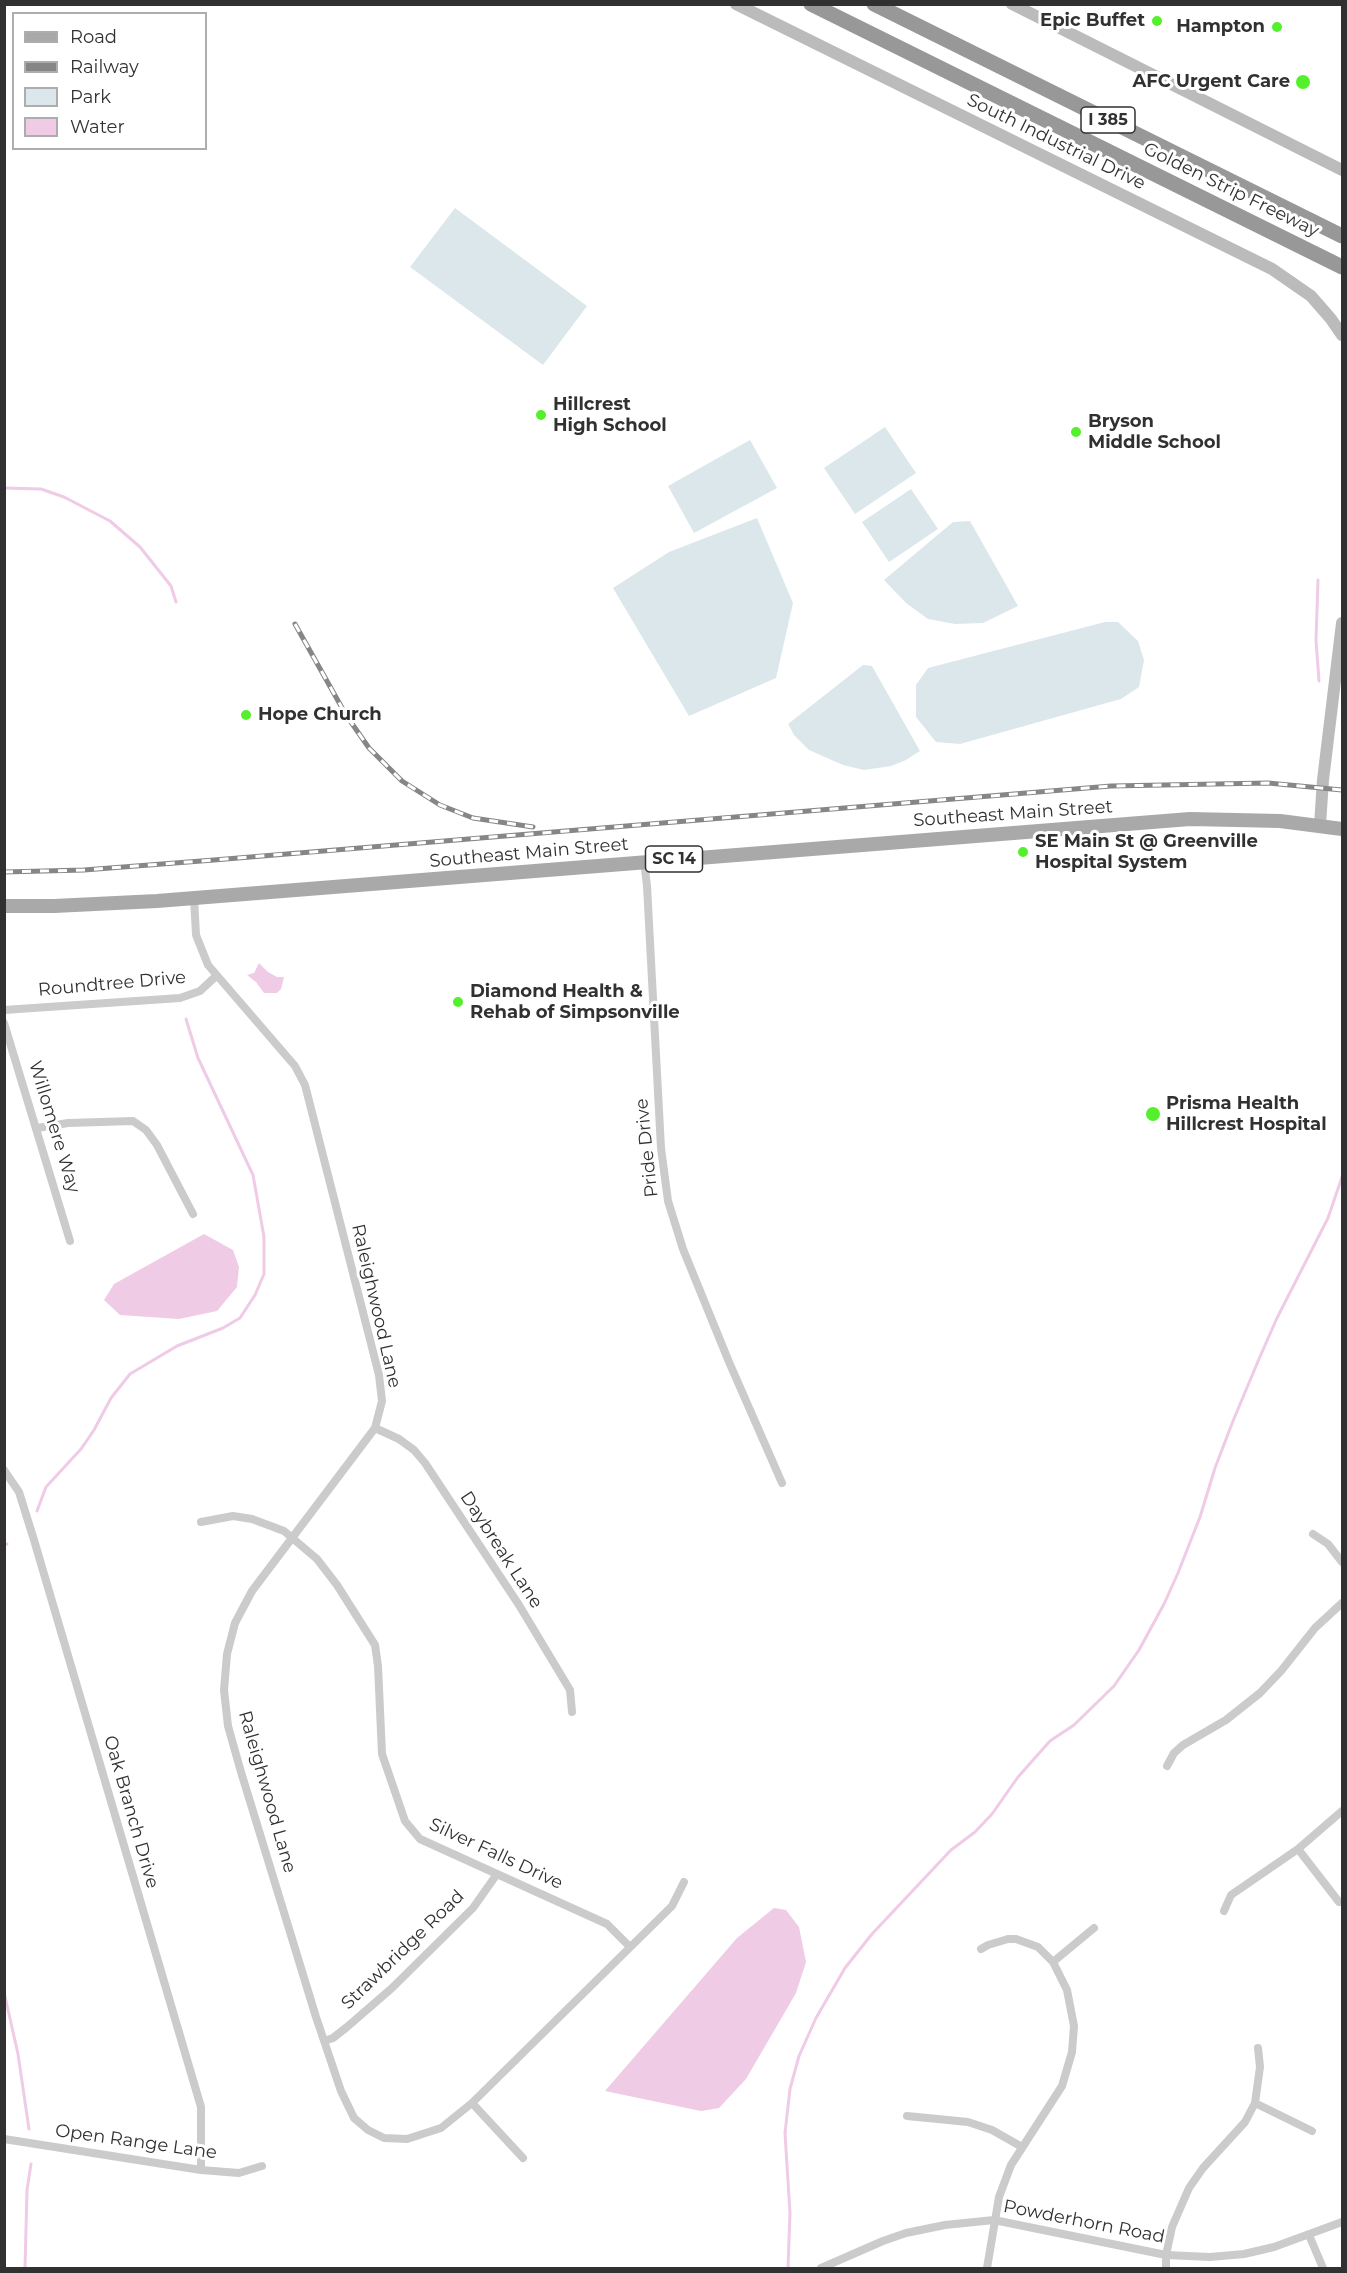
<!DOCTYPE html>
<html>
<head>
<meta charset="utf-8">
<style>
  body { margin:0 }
  #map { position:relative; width:1347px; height:2273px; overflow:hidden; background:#fff; font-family:Montserrat,sans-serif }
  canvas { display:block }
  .frame { position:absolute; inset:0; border:6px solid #313131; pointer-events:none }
  .legend { position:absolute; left:12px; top:12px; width:195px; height:138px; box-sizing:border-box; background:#fff; border:2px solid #adadad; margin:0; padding:8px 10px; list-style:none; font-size:18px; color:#313131 }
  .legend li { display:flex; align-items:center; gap:12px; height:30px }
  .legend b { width:30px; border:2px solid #adadad }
</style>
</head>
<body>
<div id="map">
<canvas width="1347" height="2273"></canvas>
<div class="frame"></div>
<ul class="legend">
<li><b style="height:8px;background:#a9a9a9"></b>Road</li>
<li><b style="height:8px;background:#868686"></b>Railway</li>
<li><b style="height:16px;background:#dce7ec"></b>Park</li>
<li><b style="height:16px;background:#efcbe6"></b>Water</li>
</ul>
</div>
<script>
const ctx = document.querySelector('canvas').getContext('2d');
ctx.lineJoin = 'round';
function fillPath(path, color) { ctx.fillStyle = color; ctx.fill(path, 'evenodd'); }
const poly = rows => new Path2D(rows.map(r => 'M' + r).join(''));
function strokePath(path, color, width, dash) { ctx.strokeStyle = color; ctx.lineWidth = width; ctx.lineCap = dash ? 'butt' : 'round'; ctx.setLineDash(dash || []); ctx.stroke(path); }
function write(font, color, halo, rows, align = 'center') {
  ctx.font = font + ' Montserrat,sans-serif'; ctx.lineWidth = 6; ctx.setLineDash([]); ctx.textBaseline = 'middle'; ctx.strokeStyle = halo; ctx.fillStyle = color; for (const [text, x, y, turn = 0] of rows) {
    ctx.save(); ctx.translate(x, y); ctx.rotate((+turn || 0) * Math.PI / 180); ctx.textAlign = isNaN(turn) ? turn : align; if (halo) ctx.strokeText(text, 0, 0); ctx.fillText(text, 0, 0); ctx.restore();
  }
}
const green = poly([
  [455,208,587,306,543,365,410,267],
  [885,427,916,473,855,514,824,468],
  [750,440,777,488,694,533,668,486],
  [911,489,938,529,889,562,862,522],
  [757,518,793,603,776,678,689,716,613,588,669,552],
  [970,521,1018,606,983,623,955,624,928,619,906,603,884,580,953,522],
  [1105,622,1118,622,1138,641,1144,660,1139,687,1121,699,960,744,936,742,916,717,916,685,928,668],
  [863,665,872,666,920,751,906,760,891,766,864,770,843,765,809,750,794,735,788,724]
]);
const water = poly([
  [259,963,268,972,277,977,284,977,281,989,277,993,264,993,256,982,247,975,254,973],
  [204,1234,233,1250,239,1267,237,1287,217,1311,179,1319,120,1315,104,1300,114,1284],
  [774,1908,786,1910,799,1927,806,1962,796,1993,746,2079,719,2108,701,2111,605,2091,737,1938]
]);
const stream = poly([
  [4,488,41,489,64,497,110,521,140,547,171,586,176,602],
  [1318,580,1316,640,1319,681],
  [37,1511,46,1487,81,1449,94,1430,111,1398,130,1374,177,1346,223,1328,240,1318,255,1295,264,1274,264,1237,253,1175,198,1058,186,1019],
  [4,1545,7,1544],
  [4,1992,18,2054,29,2129],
  [25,2268,27,2190,31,2164],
  [788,2268,790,2213,785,2133,790,2089,799,2056,816,2018,845,1968,872,1934,951,1850,975,1832,992,1814,1018,1777,1050,1741,1074,1725,1114,1686,1139,1650,1164,1604,1178,1573,1200,1517,1215,1468,1233,1421,1259,1359,1277,1318,1328,1218,1342,1177]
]);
const street = poly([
  [644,861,647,886,661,1148,668,1201,683,1249,729,1362,782,1483],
  [194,898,196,935,208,965,295,1066,305,1085,379,1375,382,1401,375,1428,252,1591,235,1623,227,1654,224,1690,228,1726,241,1772,316,2017,341,2091,354,2118,368,2130,384,2138,407,2139,441,2128,472,2103,672,1906,684,1882],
  [4,1010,180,998,200,991,216,976],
  [4,1023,70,1241],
  [37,1128,68,1123,133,1121,146,1130,157,1145,193,1214],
  [375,1428,399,1439,414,1450,425,1463,519,1605,570,1690,572,1712],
  [4,1470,19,1492,34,1540,201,2107,201,2170],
  [201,1522,233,1516,252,1519,284,1531,317,1559,337,1585,375,1645,378,1666,382,1754,405,1821,420,1839,607,1924,630,1947],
  [1313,1534,1328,1544,1342,1562],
  [1167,1766,1174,1753,1183,1745,1226,1720,1260,1693,1281,1671,1315,1628,1342,1603],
  [1298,1849,1339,1902],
  [1224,1911,1231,1895,1298,1849,1342,1811],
  [981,1949,988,1945,1008,1939,1016,1939,1038,1947,1053,1962,1067,1990,1074,2026,1072,2052,1062,2086,1011,2165,999,2197,987,2268],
  [1053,1962,1094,1928],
  [324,2041,333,2038,347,2027,392,1988,473,1908,497,1874],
  [472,2103,523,2158],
  [1255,2103,1312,2131],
  [907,2116,968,2122,992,2130,1022,2147],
  [4,2139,201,2170,239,2173,262,2166],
  [1309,2235,1323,2268],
  [821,2268,883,2241,906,2233,945,2225,994,2220,1166,2255,1210,2257,1244,2254,1274,2247,1342,2222],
  [1166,2268,1166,2255,1172,2227,1189,2188,1203,2168,1245,2122,1255,2103,1260,2067,1258,2048]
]);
const secondary = poly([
  [736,4,1272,269,1311,296,1331,319,1342,335],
  [1012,4,1342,170],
  [1320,825,1323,780,1342,623]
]);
const primary = poly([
  [4,906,54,906,157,901,1190,819,1280,821,1342,829]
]);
const highway = poly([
  [811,4,1342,267],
  [874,4,1342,236]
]);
const rail = poly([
  [295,624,346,715,369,748,402,781,440,805,473,818,533,827],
  [4,872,84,870,214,860,1111,786,1268,783,1342,790]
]);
const markers = [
  [1157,21,6,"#55f02c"],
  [1277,27,6,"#55f02c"],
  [1303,82,8,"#55f02c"],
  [541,415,6,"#55f02c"],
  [1076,432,6,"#55f02c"],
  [246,715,6,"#55f02c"],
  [1023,852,6,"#55f02c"],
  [458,1002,6,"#55f02c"],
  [1153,1114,8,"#55f02c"]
];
const shields = [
  [1108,120,54],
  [674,859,57]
];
const shieldNames = [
  ["I 385",1108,120],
  ["SC 14",674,859]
];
const poiNames = [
  ["Epic Buffet",1145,21,"right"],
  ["Hampton",1265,27,"right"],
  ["AFC Urgent Care",1290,82,"right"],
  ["Hillcrest",553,405],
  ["High School",553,426],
  ["Bryson",1088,422],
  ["Middle School",1088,443],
  ["Hope Church",258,715],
  ["SE Main St @ Greenville",1035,842],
  ["Hospital System",1035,863],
  ["Diamond Health &",470,992],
  ["Rehab of Simpsonville",470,1013],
  ["Prisma Health",1166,1104],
  ["Hillcrest Hospital",1166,1125]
];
const streetNames = [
  ["South Industrial Drive",1056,142,26],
  ["Golden Strip Freeway",1231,190,26],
  ["Southeast Main Street",1013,814,-4],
  ["Southeast Main Street",529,853,-5],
  ["Roundtree Drive",112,984,-5],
  ["Willomere Way",54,1127,73],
  ["Pride Drive",647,1148,-96],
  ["Raleighwood Lane",376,1306,77],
  ["Daybreak Lane",501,1550,57],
  ["Raleighwood Lane",267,1792,74],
  ["Oak Branch Drive",131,1812,74],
  ["Silver Falls Drive",496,1854,25],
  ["Strawbridge Road",403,1950,-44],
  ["Open Range Lane",136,2142,8],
  ["Powderhorn Road",1084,2222,11]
];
fillPath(green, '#dce7ec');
fillPath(water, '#efcbe6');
strokePath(stream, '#efcbe6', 3);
strokePath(street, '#cbcbcb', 8);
strokePath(secondary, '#bbb', 12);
strokePath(primary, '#a9a9a9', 14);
strokePath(highway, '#989898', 15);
strokePath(rail, '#868686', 5);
strokePath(rail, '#fff', 3, [9]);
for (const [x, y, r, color] of markers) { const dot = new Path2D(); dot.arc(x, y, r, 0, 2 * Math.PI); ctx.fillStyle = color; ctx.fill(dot); strokePath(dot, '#fff', 2); }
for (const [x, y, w] of shields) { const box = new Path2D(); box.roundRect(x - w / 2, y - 13, w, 26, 4.5); ctx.fillStyle = '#fff'; ctx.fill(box); strokePath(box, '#313131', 1.5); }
write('bold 16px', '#313131', null, shieldNames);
write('bold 18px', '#313131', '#fff', poiNames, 'left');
write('18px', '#313131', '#fff', streetNames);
</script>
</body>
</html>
